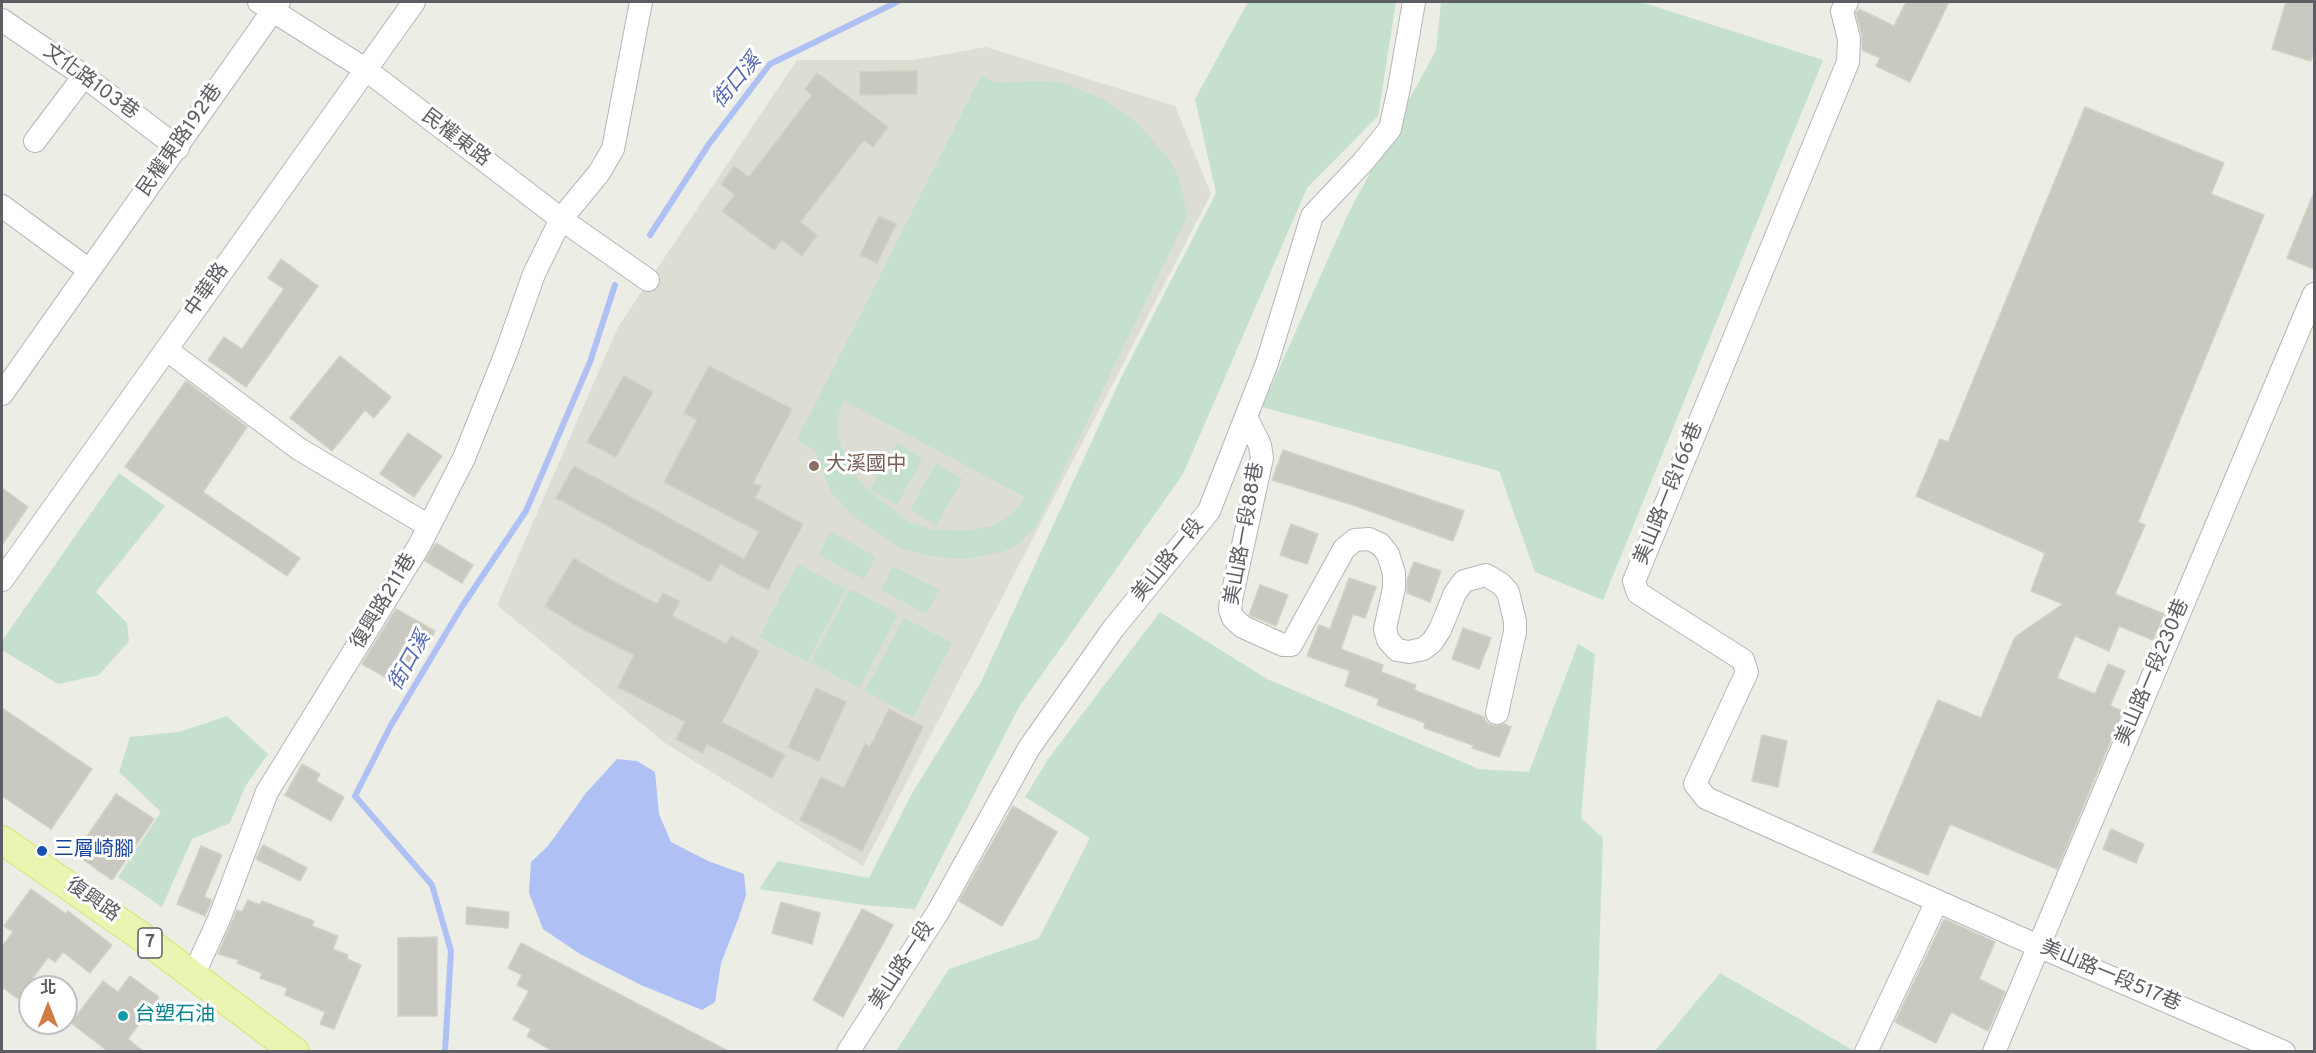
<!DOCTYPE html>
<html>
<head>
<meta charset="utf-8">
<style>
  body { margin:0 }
  #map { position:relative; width:2316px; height:1053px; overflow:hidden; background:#ecede5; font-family:Overpass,"Noto Sans TC",sans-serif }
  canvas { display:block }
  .frame { position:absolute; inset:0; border:3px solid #5d5e63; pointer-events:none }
  .north { position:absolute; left:18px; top:975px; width:60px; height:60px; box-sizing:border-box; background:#fff; border:2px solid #bebfc1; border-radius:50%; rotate:0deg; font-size:16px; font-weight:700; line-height:24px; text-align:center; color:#5d5e63 }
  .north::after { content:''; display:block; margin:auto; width:21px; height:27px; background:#d37b45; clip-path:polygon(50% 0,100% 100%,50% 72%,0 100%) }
</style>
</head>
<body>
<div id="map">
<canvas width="2316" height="1053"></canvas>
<div class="frame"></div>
<div class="north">北</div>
</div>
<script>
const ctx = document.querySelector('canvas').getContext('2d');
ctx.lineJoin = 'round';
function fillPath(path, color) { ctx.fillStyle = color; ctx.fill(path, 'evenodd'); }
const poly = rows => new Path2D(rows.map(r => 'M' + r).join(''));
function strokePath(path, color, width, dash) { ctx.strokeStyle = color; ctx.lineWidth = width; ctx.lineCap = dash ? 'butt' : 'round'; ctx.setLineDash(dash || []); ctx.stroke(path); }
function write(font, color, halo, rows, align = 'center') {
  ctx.font = font + ' Overpass,"Noto Sans TC",sans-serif'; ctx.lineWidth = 6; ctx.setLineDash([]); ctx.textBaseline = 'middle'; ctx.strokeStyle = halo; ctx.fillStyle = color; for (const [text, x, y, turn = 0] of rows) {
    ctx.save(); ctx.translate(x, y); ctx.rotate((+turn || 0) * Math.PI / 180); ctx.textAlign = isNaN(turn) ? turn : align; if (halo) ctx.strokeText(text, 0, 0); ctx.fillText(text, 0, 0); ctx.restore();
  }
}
const education = poly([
  [986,47,1175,106,1211,194,863,866,665,743,497,605,618,327,797,60,913,60]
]);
const green = poly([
  [1248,2,1396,2,1378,116,1307,188,1183,474,1019,707,915,909,864,905,759,889,778,861,869,878,911,795,981,682,1120,380,1216,193,1195,99],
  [1441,2,1641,2,1823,60,1603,600,1535,572,1499,471,1262,407,1349,212,1436,50],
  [981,76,997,83,1039,81,1063,83,1102,99,1136,122,1168,158,1177,173,1182,190,1187,216,1036,526,1020,543,1003,552,963,559,930,556,900,548,854,517,831,492,815,450,797,440],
  [843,400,1025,497,1011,515,992,526,966,531,935,530,910,523,864,487,849,467,839,440,838,416],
  [897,443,923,458,897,504,870,489],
  [936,464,963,479,936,525,910,510],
  [119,473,165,506,96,592,127,623,129,641,99,675,58,684,2,650,2,641],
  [831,532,876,556,864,579,818,555],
  [798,564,846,589,807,662,759,637],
  [893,566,939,590,926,614,881,590],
  [850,589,898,614,859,688,811,662],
  [1160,612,1267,679,1479,769,1529,772,1578,644,1595,654,1581,818,1603,838,1596,1051,896,1051,949,969,1039,938,1090,838,1025,797,1048,759],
  [904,618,952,643,913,717,865,691],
  [227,716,268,754,246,785,230,823,192,839,162,907,118,877,161,812,119,772,130,737,179,732],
  [1720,973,1851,1049,1850,1051,1655,1051]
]);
const water = poly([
  [617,759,637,761,655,772,659,814,671,842,708,861,744,874,746,895,739,917,721,963,715,1002,702,1010,641,985,580,954,543,929,529,893,531,862,548,846,586,793]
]);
const stream = poly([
  [650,235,709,144,770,64,897,2],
  [445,1052,451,951,432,885,355,796,390,727,461,608,526,511,590,362,615,285]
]);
const building = poly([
  [1906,2,1949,2,1910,82,1876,66,1880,58,1862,50,1862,36,1856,13,1859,9,1894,26,1906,2],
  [2286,2,2314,2,2314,49,2311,61,2272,49,2286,2],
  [917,71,917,94,860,95,860,72,917,71],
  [817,73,888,127,873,147,864,140,800,222,817,235,802,256,782,240,774,250,722,211,735,195,721,184,734,166,749,177,812,95,805,89,817,73],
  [2085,107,2224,163,2211,194,2264,215,2138,522,2145,525,2115,594,2164,614,2153,640,2119,626,2109,651,2075,636,2057,678,2095,694,2108,664,2125,671,2110,706,2123,711,2057,869,1950,824,1928,875,1873,852,1938,700,1981,718,2015,637,2063,604,2031,591,2045,553,1916,496,1940,439,1948,442,2085,107],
  [2314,192,2314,269,2287,258,2314,192],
  [879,216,896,224,877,263,860,255,879,216],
  [281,259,318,286,246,387,208,360,224,337,242,349,284,289,268,278,281,259],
  [340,356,391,397,374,418,365,410,332,451,290,418,340,356],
  [709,366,792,409,753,483,761,486,755,498,803,524,768,590,720,564,710,582,556,498,574,466,744,559,759,532,664,482,697,420,684,413,709,366],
  [624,376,653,392,616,457,587,442,624,376],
  [186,381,247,427,203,492,300,558,287,576,125,467,186,381],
  [408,433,442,456,414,497,380,474,408,433],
  [1283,450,1464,511,1453,541,1353,505,1272,480,1283,450],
  [2,488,28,507,2,545,2,488],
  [1291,524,1318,534,1307,564,1280,555,1291,524],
  [436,543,473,565,462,583,425,561,436,543],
  [574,558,613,581,657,604,663,593,680,601,672,616,727,644,731,636,759,651,722,722,785,755,772,778,707,744,703,753,676,739,685,722,618,687,634,655,582,629,545,606,574,558],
  [1414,562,1441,571,1430,602,1407,593,1407,580,1414,562],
  [1349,578,1376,587,1365,618,1353,614,1341,649,1383,665,1381,672,1416,685,1414,690,1484,717,1487,723,1494,726,1504,724,1511,727,1499,757,1472,748,1473,745,1424,728,1425,723,1377,705,1379,699,1345,686,1350,671,1307,656,1319,625,1330,629,1349,578],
  [1260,585,1288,595,1276,626,1249,615,1260,585],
  [396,609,435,631,403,687,362,664,396,609],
  [1463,628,1491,638,1479,669,1452,659,1463,628],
  [816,688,846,702,819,761,788,747,816,688],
  [2,708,92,769,51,829,2,796,2,708],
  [889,709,923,727,862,851,800,820,821,777,844,788,865,744,870,747,889,709],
  [1762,735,1787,741,1778,787,1752,781,1762,735],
  [302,764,320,774,316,781,344,797,331,821,285,795,302,764],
  [116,794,154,819,112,880,75,854,116,794],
  [1013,806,1057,832,1002,926,959,901,1013,806],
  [2111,829,2144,844,2136,863,2103,849,2111,829],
  [263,845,307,868,300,881,256,859,263,845],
  [201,846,222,855,204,897,212,900,205,916,177,904,201,846],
  [31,889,66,914,68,911,112,945,90,973,63,952,55,962,48,957,18,999,2,987,2,947,13,932,4,926,31,889],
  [248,900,260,905,262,901,314,921,312,926,338,936,333,949,348,955,347,959,361,965,334,1029,320,1024,325,1012,285,995,287,988,260,978,262,973,237,963,239,960,218,954,237,910,242,912,248,900],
  [781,902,820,913,812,944,772,933,781,902],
  [467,907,509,912,508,928,466,924,467,907],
  [862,909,893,925,843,1017,813,1000,862,909],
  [1944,919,1995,942,1979,979,2005,992,1988,1031,1951,1012,1936,1043,1895,1022,1944,919],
  [437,937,437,1016,398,1016,398,938,437,937],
  [521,943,638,1004,730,1052,554,1052,527,1036,531,1029,513,1019,529,991,517,985,522,975,508,968,521,943],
  [130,976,159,997,128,1039,144,1052,109,1052,71,1023,103,981,118,992,130,976]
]);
const minor = poly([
  [259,2,365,69,561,219,648,280],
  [1847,2,1842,11,1849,39,1848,62,1634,581,1638,593,1743,660,1747,672,1695,784,1706,798,2038,946,2284,1052],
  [2,20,84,76,178,148],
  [35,141,84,76],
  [2,206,89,270],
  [167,350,299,449,429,526],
  [2,394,279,2],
  [1246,417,1260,445,1262,458,1231,600,1230,610,1233,618,1243,627,1283,645,1291,645,1344,549,1355,540,1369,539,1380,544,1388,554,1394,573,1394,588,1385,629,1388,640,1397,650,1409,652,1423,649,1432,642,1440,630,1455,593,1464,581,1486,575,1501,584,1508,592,1515,621,1515,632,1497,713],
  [2,580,414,2],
  [193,976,219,919,267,792,419,546,464,458,506,353,534,274,561,219,599,173,613,149,641,2],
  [848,1052,938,912,1029,748,1113,629,1209,511,1267,363,1312,216,1363,162,1390,129,1399,88,1414,2],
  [1866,1052,1937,901],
  [1994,1052,2314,294]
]);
const major = poly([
  [2,840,142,937,295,1052]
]);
const markers = [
  [814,466,6,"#8d6e63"],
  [42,851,6,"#1a4fb4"],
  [123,1016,6,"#0f9aa8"]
];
const shields = [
  [150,943,24]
];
const shieldNames = [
  ["7",150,943]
];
const streetNames = [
  ["文化路103巷",90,83,36],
  ["民權東路",455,139,37],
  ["民權東路192巷",181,141,-55],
  ["中華路",208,291,-55],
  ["美山路一段166巷",1670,494,-68],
  ["美山路一段88巷",1246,534,-80],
  ["美山路一段",1169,561,-51],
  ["復興路211巷",385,602,-59],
  ["美山路一段230巷",2154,673,-67],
  ["復興路",92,901,35],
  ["美山路一段",903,966,-57],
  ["美山路一段517巷",2110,977,23]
];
const educationNames = [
  ["大溪國中",826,466]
];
const transitNames = [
  ["三層崎腳",54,851]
];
const cultureNames = [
  ["台塑石油",135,1016]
];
const waterNames = [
  ["街口溪",738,82,-50],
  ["街口溪",411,662,-61]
];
fillPath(education, '#dcddd3');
fillPath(green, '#c5e1cd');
fillPath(water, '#aec0f4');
strokePath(stream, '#aec0f4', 6);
fillPath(building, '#c9c8c1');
strokePath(building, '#d1d1c4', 1.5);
strokePath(minor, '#b5b5ba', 24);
strokePath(major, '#dddf6c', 30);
strokePath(minor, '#fff', 22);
strokePath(major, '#ebf5b2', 28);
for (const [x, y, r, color] of markers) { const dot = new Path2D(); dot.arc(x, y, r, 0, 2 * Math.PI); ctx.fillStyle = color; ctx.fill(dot); strokePath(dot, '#fff', 2); }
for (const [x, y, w] of shields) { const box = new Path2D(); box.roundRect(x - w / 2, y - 15, w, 30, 4.5); ctx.fillStyle = '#fff'; ctx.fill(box); strokePath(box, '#5d5e63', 1.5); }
write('bold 18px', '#5d5e63', null, shieldNames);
write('20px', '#5d5e63', '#fff', streetNames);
write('20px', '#785e54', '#fff', educationNames, 'left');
write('20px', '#164399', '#fff', transitNames, 'left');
write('20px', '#0d838f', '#fff', cultureNames, 'left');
write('italic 21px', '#5466b4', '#fff', waterNames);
</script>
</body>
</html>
